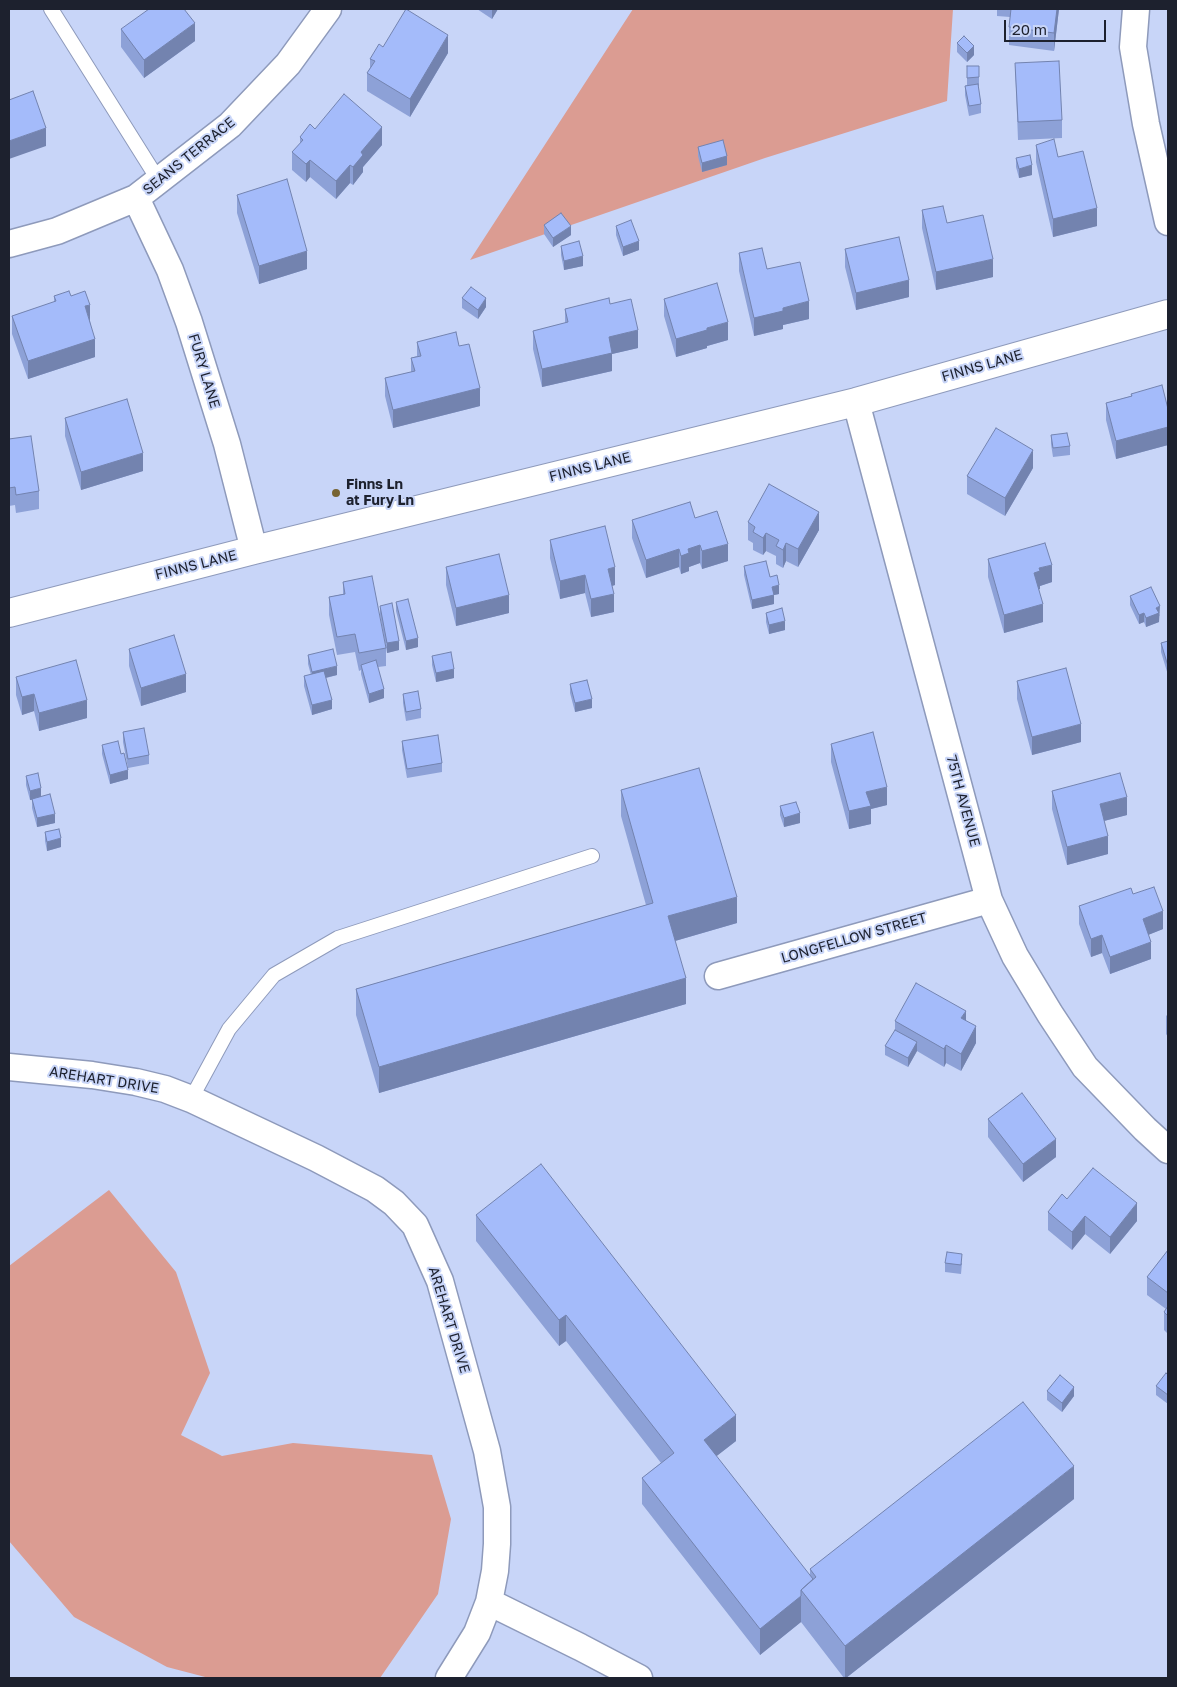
<!DOCTYPE html>
<html>
<head>
<meta charset="utf-8">
<style>
  body { margin:0 }
  #map { position:relative; width:1177px; height:1687px; overflow:hidden; background:#c8d5f8; font-family:"Golos Text",sans-serif }
  canvas { display:block }
  .frame { position:absolute; inset:0; border:10px solid #1d212e; pointer-events:none }
  .scale { position:absolute; left:1004px; top:20px; width:102px; height:22px; box-sizing:border-box; border:2px solid #1d212e; border-top:0; padding-left:6px; font-size:15px; line-height:18px; white-space:nowrap; color:#1d212e; -webkit-text-stroke:4px #c8d5f8; paint-order:stroke }
</style>
</head>
<body>
<div id="map">
<canvas width="1177" height="1687"></canvas>
<div class="frame"></div>
<div class="scale">20 m</div>
</div>
<script>
const ctx = document.querySelector('canvas').getContext('2d');
ctx.lineJoin = 'round';
function fillPath(path, color) { ctx.fillStyle = color; ctx.fill(path, 'evenodd'); }
const poly = rows => new Path2D(rows.map(r => 'M' + r).join(''));
function strokePath(path, color, width, dash) { ctx.strokeStyle = color; ctx.lineWidth = width; ctx.lineCap = dash ? 'butt' : 'round'; ctx.setLineDash(dash || []); ctx.stroke(path); }
function write(font, color, halo, rows, align = 'center') {
  ctx.font = font + ' "Golos Text",sans-serif'; ctx.lineWidth = 4; ctx.setLineDash([]); ctx.textBaseline = 'middle'; ctx.strokeStyle = halo; ctx.fillStyle = color; for (const [text, x, y, turn = 0] of rows) {
    ctx.save(); ctx.translate(x, y); ctx.rotate((+turn || 0) * Math.PI / 180); ctx.textAlign = isNaN(turn) ? turn : align; if (halo) ctx.strokeText(text, 0, 0); ctx.fillText(text, 0, 0); ctx.restore();
  }
}
const green = poly([
  [633,9,953,9,947,101,765,158,470,260],
  [109,1190,176,1272,210,1373,181,1435,222,1456,293,1443,432,1455,451,1519,438,1594,380,1678,209,1678,167,1667,74,1617,9,1541,9,1266]
]);
const service = poly([
  [51,9,159,181],
  [191,1099,229,1029,274,975,338,938,592,856]
]);
const minor = poly([
  [1136,9,1133,47,1146,124,1168,222],
  [136,198,170,270,189,322,227,444,254,550],
  [9,244,57,231,136,198,230,125,288,64,328,9],
  [856,402,989,900,1015,956,1050,1014,1085,1067,1145,1129,1168,1150],
  [718,976,989,900],
  [9,1067,92,1075,136,1082,165,1089,191,1099,316,1158,375,1189,394,1203,415,1225,440,1281,487,1451,497,1507,497,1544,495,1571,489,1602,477,1633,449,1678],
  [489,1602,580,1647,639,1678]
]);
const tertiary = poly([
  [9,613,254,550,856,402,1168,314]
]);
const wall = poly([
  [477,9,498,9,492,19],
  [997,9,1059,9,1054,51,1009,45,1009,27,1010,17,997,16],
  [121,29,195,41,144,78,121,47],
  [957,43,974,55,967,62,957,52],
  [383,47,448,53,410,117,367,91,367,73,370,68,370,59],
  [1015,63,1062,120,1062,138,1018,140],
  [967,66,979,66,979,86,978,86,981,104,981,113,969,116,965,95,965,86,967,85],
  [315,129,382,145,363,167,363,172,353,185,350,183,336,199,310,177,306,182,292,170,292,152,300,144,300,137],
  [1036,145,1058,157,1097,226,1053,237,1036,162],
  [698,147,727,165,702,172,698,156],
  [1016,158,1032,175,1019,178,1016,167],
  [237,195,307,269,259,284,237,213],
  [922,210,947,223,993,277,936,290,922,228],
  [544,225,571,235,553,247,544,234],
  [616,226,639,250,623,256,616,235],
  [561,246,583,266,564,270,561,255],
  [845,249,909,297,856,310,845,267],
  [739,253,767,269,809,319,783,325,783,329,754,336,739,271],
  [54,296,71,296,90,321,95,357,28,379,12,334,12,316,54,302],
  [462,298,486,307,478,319,462,308],
  [664,299,728,340,707,346,707,348,676,357,664,316],
  [610,304,638,348,612,354,612,371,542,387,533,349,533,331,565,323,565,309],
  [417,342,459,346,480,406,393,428,385,396,385,378,411,372,411,358,417,356],
  [1131,394,1168,409,1168,445,1116,459,1106,420,1106,403,1131,396],
  [65,418,143,471,81,490,65,436],
  [1051,435,1070,446,1070,455,1053,457,1051,444],
  [9,439,39,491,39,509,16,513,15,505,9,506],
  [1033,468,1005,516,967,494,967,476],
  [695,518,728,561,702,569,700,563,689,567,689,571,681,574,679,567,646,578,632,538,632,520],
  [748,522,819,530,798,567,786,561,783,568,776,564,776,556,766,551,763,555,753,550,753,543,748,540],
  [550,540,615,585,612,586,614,612,591,617,585,593,560,599,550,558],
  [988,559,1052,582,1040,586,1040,589,1039,589,1043,622,1004,633,988,577],
  [744,566,770,577,779,594,774,595,774,604,752,609,744,575],
  [446,567,509,613,456,626,446,585],
  [343,582,386,648,386,666,378,667,384,698,369,703,361,674,361,670,359,671,355,652,337,655,329,615,329,597,343,594],
  [1130,596,1160,615,1159,616,1159,622,1146,627,1144,622,1139,624,1130,605],
  [396,602,418,647,406,650,396,611],
  [380,606,399,650,387,653,380,615],
  [766,613,785,630,769,634,766,622],
  [1168,641,1168,675,1161,652,1161,643],
  [129,649,186,692,141,706,129,666],
  [308,655,337,675,326,678,332,709,312,715,304,686,304,676,311,675,308,664],
  [432,656,454,678,436,682,432,665],
  [16,677,87,718,39,731,34,711,22,715,16,695],
  [1017,681,1081,742,1032,755,1017,699],
  [570,684,592,708,575,712,570,693],
  [403,694,421,709,421,718,406,721,403,703],
  [123,732,149,755,149,764,128,768,123,742],
  [402,741,442,763,442,772,407,778,402,750],
  [831,744,887,805,871,809,871,824,849,829,831,762],
  [102,745,128,779,110,784,102,754],
  [26,776,41,796,55,823,37,827,32,808,32,800,30,800,26,785],
  [621,790,737,923,675,941,686,1004,379,1093,356,1015,356,989,646,905,621,816],
  [1052,791,1127,815,1104,821,1108,854,1067,865,1052,809],
  [780,806,800,823,784,827,780,815],
  [45,832,61,847,47,851,45,841],
  [1133,894,1163,929,1148,935,1151,959,1110,974,1102,953,1091,957,1079,924,1079,906],
  [1168,1014,1168,1037,1166,1034,1166,1016],
  [966,1020,976,1043,961,1071,946,1063,944,1067,917,1051,908,1067,885,1055,885,1046,895,1030,895,1021],
  [988,1119,1056,1157,1023,1182,988,1137],
  [1067,1199,1137,1221,1110,1254,1085,1234,1072,1250,1048,1230,1048,1212],
  [476,1215,736,1441,716,1456,810,1577,810,1569,1074,1499,846,1678,844,1678,801,1622,760,1655,642,1504,642,1478,661,1463,566,1341,559,1346,476,1241],
  [1168,1250,1168,1334,1164,1330,1164,1312,1166,1309,1147,1295,1147,1277],
  [945,1263,962,1263,961,1274,945,1272],
  [1168,1375,1168,1404,1156,1395,1156,1386],
  [1047,1391,1074,1396,1062,1412,1047,1400]
]);
const shadedWall = poly([
  [492,9,498,9,492,19],
  [1057,9,1059,9,1054,51,1054,33],
  [195,23,195,41,144,78,144,60],
  [448,35,448,53,410,117,410,99],
  [974,46,974,55,967,62,967,53],
  [382,127,382,145,363,167,363,172,353,185,353,167,361,152],
  [46,128,46,146,9,159,9,141],
  [727,156,727,165,702,172,702,163],
  [310,160,310,177,306,182,306,164],
  [350,165,350,183,336,199,336,181],
  [1032,165,1032,175,1019,178,1019,169],
  [1097,208,1097,226,1053,237,1053,219],
  [571,226,571,235,553,247,553,238],
  [639,241,639,250,623,256,623,247],
  [307,251,307,269,259,284,259,266],
  [583,256,583,266,564,270,564,261],
  [993,259,993,277,936,290,936,272],
  [909,280,909,297,856,310,856,293],
  [486,298,486,307,478,319,478,310],
  [809,301,809,319,783,325,783,329,754,336,754,318,783,308],
  [90,305,90,323,85,306],
  [728,322,728,340,707,346,707,348,676,357,676,339,707,328],
  [638,330,638,348,612,354,612,371,542,387,542,369,609,337],
  [95,339,95,357,28,379,28,361],
  [480,388,480,406,393,428,393,410],
  [1168,427,1168,445,1116,459,1116,441],
  [1033,450,1033,468,1005,516,1005,498],
  [143,453,143,471,81,490,81,472],
  [819,512,819,530,798,567,798,549],
  [766,533,766,551,763,555,763,538],
  [786,543,786,561,783,568,783,550],
  [728,544,728,561,702,569,702,551],
  [700,545,700,563,689,567,689,571,681,574,681,556,688,549],
  [679,549,679,567,646,578,646,560],
  [1052,565,1052,582,1040,586,1040,589,1034,591,1034,573,1039,568],
  [615,567,615,585,608,587,608,569],
  [585,575,585,593,560,599,560,581],
  [779,585,779,594,774,595,774,604,752,609,752,600,772,587],
  [614,594,614,612,591,617,591,599],
  [509,595,509,613,456,626,456,608],
  [1043,604,1043,622,1004,633,1004,615],
  [1160,606,1159,622,1146,627,1146,618,1156,608],
  [1144,613,1144,622,1139,624,1139,615],
  [785,621,785,630,769,634,769,625],
  [418,638,418,647,406,650,406,641],
  [399,641,399,650,387,653,387,643],
  [337,666,337,675,312,681,312,672],
  [454,669,454,678,436,682,436,673],
  [186,674,186,692,141,706,141,688],
  [384,689,384,698,369,703,369,694],
  [34,694,34,711,22,715,22,697],
  [592,699,592,708,575,712,575,703],
  [87,700,87,718,39,731,39,713],
  [332,700,332,709,312,715,312,705],
  [1081,724,1081,742,1032,755,1032,737],
  [128,770,128,779,110,784,110,775],
  [887,787,887,805,871,809,871,824,849,829,849,811,866,792],
  [41,788,41,798,30,800,30,791],
  [1127,797,1127,815,1100,822,1100,804],
  [800,813,800,823,784,827,784,818],
  [55,814,55,823,37,827,37,818],
  [1108,836,1108,854,1067,865,1067,847],
  [61,838,61,847,47,851,47,842],
  [737,897,737,923,668,943,668,916],
  [1163,911,1163,929,1143,937,1143,919],
  [1102,935,1102,953,1091,957,1091,939],
  [1151,942,1151,959,1110,974,1110,957],
  [686,978,686,1004,379,1093,379,1067],
  [966,1011,966,1029,961,1018],
  [976,1026,976,1043,961,1071,961,1054],
  [917,1042,917,1051,908,1067,908,1058],
  [946,1045,946,1063,944,1067,944,1049],
  [1056,1139,1056,1157,1023,1182,1023,1164],
  [1137,1203,1137,1221,1110,1254,1110,1237],
  [1085,1216,1085,1234,1072,1250,1072,1232],
  [566,1315,566,1341,559,1346,559,1320],
  [1074,1387,1074,1396,1062,1412,1062,1403],
  [736,1415,736,1441,704,1466,704,1440],
  [1074,1466,1074,1499,846,1678,845,1678,845,1646],
  [801,1596,801,1622,760,1655,760,1629]
]);
const building = poly([
  [149,9,184,9,195,23,144,60,121,29,149,9],
  [406,9,448,35,410,99,367,73,375,61,370,59,379,44,383,47,406,9],
  [1011,9,1057,9,1054,33,1009,27,1011,9],
  [964,36,974,46,967,53,957,43,964,36],
  [1059,61,1062,120,1018,122,1015,63,1059,61],
  [967,66,979,66,979,77,967,78,967,66],
  [978,84,981,104,969,106,965,86,978,84],
  [33,91,46,128,9,141,9,100,33,91],
  [344,94,382,127,361,152,363,155,353,167,350,165,336,181,310,160,306,164,292,152,303,140,300,137,310,124,315,129,344,94],
  [1054,139,1058,157,1083,151,1097,208,1053,219,1036,145,1054,139],
  [723,140,727,156,702,163,698,147,723,140],
  [1030,155,1032,165,1019,169,1016,158,1030,155],
  [287,179,307,251,259,266,237,195,287,179],
  [943,206,947,223,983,215,993,259,936,272,922,210,943,206],
  [561,213,571,226,553,238,544,225,561,213],
  [631,220,639,241,623,247,616,226,631,220],
  [899,237,909,280,856,293,845,249,899,237],
  [579,241,583,256,564,261,561,246,579,241],
  [762,248,767,269,800,262,809,301,783,308,783,311,754,318,739,253,762,248],
  [717,283,728,322,707,328,707,330,676,339,664,299,717,283],
  [471,287,486,298,478,310,462,298,471,287],
  [69,291,71,296,85,291,90,305,85,306,95,339,28,361,12,316,56,301,54,296,69,291],
  [609,298,610,304,631,299,638,330,609,337,612,353,542,369,533,331,568,322,565,309,609,298],
  [456,332,459,346,469,344,480,388,393,410,385,378,415,371,411,358,421,356,417,342,456,332],
  [1162,385,1168,409,1168,427,1116,441,1106,403,1132,396,1131,394,1162,385],
  [127,399,143,453,81,472,65,418,127,399],
  [996,428,1033,450,1005,498,967,476,996,428],
  [1067,433,1070,446,1053,448,1051,435,1067,433],
  [31,436,39,491,16,495,15,487,9,488,9,439,31,436],
  [769,484,819,512,798,549,786,543,783,550,776,546,779,540,766,533,763,538,753,532,755,527,748,522,769,484],
  [690,502,695,518,717,511,728,544,702,551,700,545,688,549,689,553,681,556,679,549,646,560,632,520,690,502],
  [605,526,615,567,608,569,614,594,591,599,585,575,560,581,550,540,605,526],
  [1045,543,1052,565,1039,568,1040,571,1034,573,1043,604,1004,615,988,559,1045,543],
  [499,554,509,595,456,608,446,567,499,554],
  [766,561,770,577,777,575,779,585,772,587,774,595,752,600,744,566,766,561],
  [372,576,386,648,359,653,355,634,337,637,329,597,345,594,343,582,372,576],
  [1151,587,1160,606,1156,608,1159,613,1146,618,1144,613,1139,615,1130,596,1151,587],
  [408,599,418,638,406,641,396,602,408,599],
  [392,603,399,641,387,643,380,606,392,603],
  [782,608,785,621,769,625,766,613,782,608],
  [174,635,186,674,141,688,129,649,174,635],
  [1168,641,1168,666,1161,643,1168,641],
  [333,649,337,666,312,672,308,655,333,649],
  [451,652,454,669,436,673,432,656,451,652],
  [76,660,87,700,39,713,34,694,22,697,16,677,76,660],
  [376,660,384,689,369,694,361,665,376,660],
  [1066,668,1081,724,1032,737,1017,681,1066,668],
  [324,671,332,700,312,705,304,676,324,671],
  [587,680,592,699,575,703,570,684,587,680],
  [418,691,421,709,406,712,403,694,418,691],
  [144,728,149,755,128,759,123,732,144,728],
  [873,732,887,787,866,792,871,806,849,811,831,744,873,732],
  [438,735,442,763,407,769,402,741,438,735],
  [118,741,121,754,124,753,128,770,110,775,102,745,118,741],
  [699,768,737,897,668,916,686,978,379,1067,356,989,653,903,621,790,699,768],
  [38,773,41,788,30,791,26,776,38,773],
  [1120,773,1127,797,1100,804,1108,836,1067,847,1052,791,1120,773],
  [50,794,55,814,37,818,32,799,50,794],
  [796,802,800,813,784,818,780,806,796,802],
  [59,829,61,838,47,842,45,832,59,829],
  [1154,887,1163,911,1143,919,1151,942,1110,957,1102,935,1091,939,1079,906,1131,888,1133,894,1154,887],
  [916,983,966,1011,961,1018,976,1026,961,1054,946,1045,944,1049,895,1021,916,983],
  [895,1030,917,1042,908,1058,885,1046,895,1030],
  [1022,1093,1056,1139,1023,1164,988,1119,1022,1093],
  [541,1164,736,1415,704,1440,813,1579,801,1590,801,1596,760,1629,642,1478,674,1453,566,1315,559,1320,476,1215,541,1164],
  [1093,1168,1137,1203,1110,1237,1085,1216,1072,1232,1048,1212,1062,1194,1067,1199,1093,1168],
  [1168,1250,1168,1293,1147,1277,1168,1250],
  [947,1252,962,1254,961,1265,945,1263,947,1252],
  [1168,1306,1168,1316,1164,1312,1168,1306],
  [1166,1373,1168,1375,1168,1395,1156,1386,1166,1373],
  [1060,1375,1074,1387,1062,1403,1047,1391,1060,1375],
  [1023,1402,1074,1466,845,1646,801,1590,816,1577,810,1569,1023,1402]
]);
const markers = [
  [336,493,5,"#776433"]
];
const streetNames = [
  ["SEANS TERRACE",189,156,-39],
  ["FINNS LANE",982,366,-16],
  ["FURY LANE",204,371,73],
  ["FINNS LANE",590,467,-14],
  ["FINNS LANE",196,565,-14],
  ["75TH AVENUE",963,801,75],
  ["LONGFELLOW STREET",854,938,-16],
  ["AREHART DRIVE",104,1080,9],
  ["AREHART DRIVE",449,1320,73]
];
const poiNames = [
  ["Finns Ln",346,485],
  ["at Fury Ln",346,501]
];
fillPath(green, '#db9c92');
strokePath(service, '#8e9abb', 16);
strokePath(minor, '#8e9abb', 29);
strokePath(tertiary, '#8e9abb', 30);
strokePath(service, '#fff', 14);
strokePath(minor, '#fff', 26);
strokePath(tertiary, '#fff', 28);
fillPath(wall, '#8da1d7');
fillPath(shadedWall, '#7383af');
fillPath(building, '#a4bbfa');
strokePath(building, '#7383af', 1);
for (const [x, y, r, color] of markers) { const dot = new Path2D(); dot.arc(x, y, r, 0, 2 * Math.PI); ctx.fillStyle = color; ctx.fill(dot); strokePath(dot, '#c8d5f8', 2); }
write('14px', '#1d212e', '#c8d5f8', streetNames);
write('bold 14px', '#1d212e', '#c8d5f8', poiNames, 'left');
</script>
</body>
</html>
